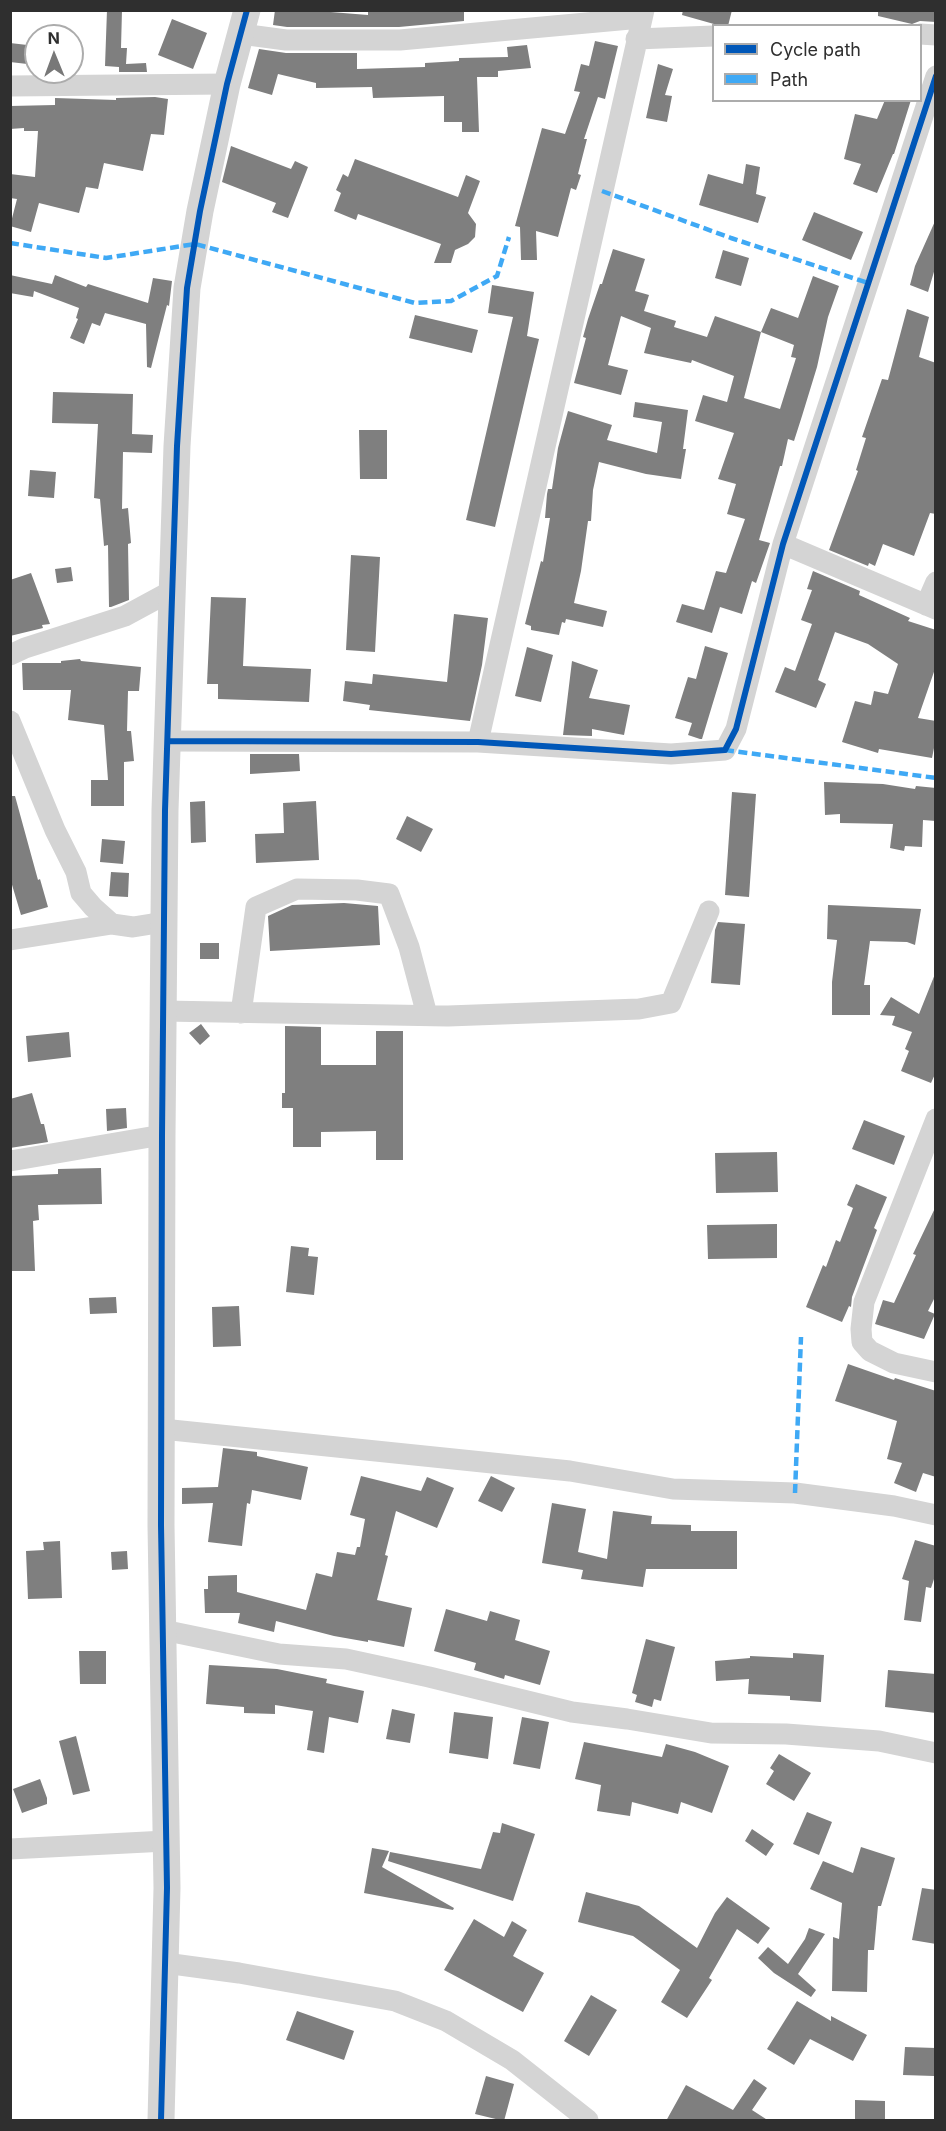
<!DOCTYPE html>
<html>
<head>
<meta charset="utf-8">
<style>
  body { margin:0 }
  #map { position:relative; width:946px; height:2131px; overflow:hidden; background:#fff; font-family:Inter,sans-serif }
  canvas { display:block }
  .frame { position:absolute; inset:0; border:12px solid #2f2f2f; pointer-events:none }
  .legend { position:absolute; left:712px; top:24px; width:210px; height:78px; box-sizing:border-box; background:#fff; border:2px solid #acacac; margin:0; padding:8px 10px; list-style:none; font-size:18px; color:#2f2f2f }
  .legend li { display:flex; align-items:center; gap:12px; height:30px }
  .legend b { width:30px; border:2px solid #acacac }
  .north { position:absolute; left:24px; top:24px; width:60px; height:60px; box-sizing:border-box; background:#fff; border:2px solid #acacac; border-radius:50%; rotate:359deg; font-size:16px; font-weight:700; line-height:24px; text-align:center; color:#2f2f2f }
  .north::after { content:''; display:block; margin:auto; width:21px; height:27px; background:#787878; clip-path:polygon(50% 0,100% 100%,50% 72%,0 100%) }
</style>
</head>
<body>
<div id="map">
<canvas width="946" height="2131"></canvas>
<div class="frame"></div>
<ul class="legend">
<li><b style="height:8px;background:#0057b8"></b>Cycle path</li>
<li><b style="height:8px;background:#3fa9f5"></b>Path</li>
</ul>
<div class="north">N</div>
</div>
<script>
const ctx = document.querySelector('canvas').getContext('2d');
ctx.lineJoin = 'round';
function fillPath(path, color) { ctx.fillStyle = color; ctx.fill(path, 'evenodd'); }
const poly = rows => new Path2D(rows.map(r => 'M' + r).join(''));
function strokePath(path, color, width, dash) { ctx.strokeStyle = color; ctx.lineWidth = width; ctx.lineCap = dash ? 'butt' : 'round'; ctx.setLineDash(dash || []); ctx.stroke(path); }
const building = poly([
  [107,10,122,10,121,48,127,48,126,64,146,63,147,72,119,72,119,67,105,66],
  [275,10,306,10,368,15,368,10,464,10,464,21,399,27,287,27,273,25],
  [683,10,732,10,728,26,721,26,682,15],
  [878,10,936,10,936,22,920,21,912,24,878,16],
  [172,19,207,33,193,69,158,55],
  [595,41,618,46,605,99,598,97,584,139,587,139,578,174,581,175,576,190,571,188,558,237,536,231,537,260,521,260,520,227,515,226,542,128,565,134,580,92,574,91,581,64,589,66],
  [10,43,36,46,36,65,10,62],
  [527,45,531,68,498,71,498,77,477,77,479,132,462,132,462,122,444,122,444,96,373,98,372,87,316,88,316,83,278,74,272,95,248,88,259,49,286,53,357,53,357,69,425,67,425,63,459,61,459,58,508,57,507,47],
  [658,64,673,69,665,95,672,96,667,122,646,118],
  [155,97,168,99,164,135,151,134,143,171,104,163,98,189,86,187,79,213,39,203,31,232,10,226,17,199,10,198,10,174,35,177,38,131,24,131,24,128,10,129,10,106,55,105,55,98,116,100,116,98],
  [885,100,911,100,894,154,893,154,877,193,853,184,861,164,844,159,855,114,877,119],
  [231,146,291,169,295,161,308,167,288,218,272,212,276,203,222,182],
  [355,159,458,197,466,175,480,181,468,213,476,224,475,237,468,244,455,250,451,263,434,263,441,244,358,214,356,220,334,211,341,193,336,190,343,174,348,177],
  [746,164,760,167,756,194,766,197,758,223,699,205,708,174,743,184],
  [814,212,863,232,851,260,802,240],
  [936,219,936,265,928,292,910,285,915,266],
  [613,249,645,259,635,291,649,295,644,311,676,321,674,327,707,337,715,316,761,332,744,398,780,409,796,358,791,357,794,345,761,332,771,308,798,318,813,276,839,286,828,317,817,367,802,416,794,441,788,439,782,466,780,466,759,540,770,543,756,583,752,581,742,614,720,607,712,633,676,622,682,604,704,610,716,571,726,573,745,519,727,514,736,484,718,479,734,433,695,421,703,395,727,402,734,376,692,360,691,363,644,353,651,328,621,316,608,365,628,370,621,395,574,383,586,338,583,337,588,319,600,284,602,284],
  [723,250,749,258,741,286,715,278],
  [10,275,52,284,55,275,86,287,88,284,148,303,153,278,172,281,169,306,167,305,151,368,147,367,146,324,105,313,100,326,92,323,84,344,70,338,78,319,76,318,79,308,34,291,33,297,10,293],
  [492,285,534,292,527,336,539,339,495,527,466,520,513,317,488,313],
  [907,309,929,317,919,357,936,363,936,514,930,513,914,556,883,544,875,566,869,563,868,566,829,550,858,471,856,470,866,438,862,437,882,379,888,380],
  [415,315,478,330,472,353,409,338],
  [53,392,133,394,132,434,153,435,152,453,123,452,122,509,128,508,131,543,128,544,129,600,111,607,109,607,108,545,104,546,100,499,94,498,98,424,52,423],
  [635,402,688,410,683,449,686,449,681,479,646,474,599,462,593,490,591,521,588,521,581,571,574,603,607,611,603,627,566,619,565,623,562,622,559,635,531,630,531,626,525,624,541,561,543,562,550,518,545,518,547,494,548,489,552,489,558,448,568,411,612,425,607,440,657,453,662,422,633,417],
  [359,430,387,430,387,479,360,479],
  [30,470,56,472,54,498,28,496],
  [351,555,380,557,375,652,346,650],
  [71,567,73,581,57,583,55,569],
  [813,571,860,591,859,595,910,618,908,621,936,630,936,666,918,718,936,721,936,738,932,758,879,749,878,753,842,742,855,701,871,705,874,691,888,694,898,664,868,644,835,632,818,680,826,684,816,708,775,692,785,667,795,671,812,624,801,620,812,590,807,589],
  [31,573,50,624,42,625,43,628,10,636,10,580],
  [211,597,246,598,243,666,311,669,309,702,218,699,218,684,207,684],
  [454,614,488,618,482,665,470,721,369,710,370,705,343,701,345,681,372,684,373,674,447,682],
  [705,646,728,653,702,739,700,739,688,735,692,723,675,718,688,677,696,679],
  [527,647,553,655,541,702,515,696],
  [80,659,81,661,141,667,139,691,128,691,127,731,131,731,134,761,124,762,124,806,91,806,91,780,108,780,104,725,68,720,71,690,23,690,22,663,61,663,61,661],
  [572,661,598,670,589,698,630,705,624,735,592,729,592,736,563,735],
  [250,754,299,754,300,771,250,774],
  [824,782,883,784,915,789,916,786,936,788,936,821,923,820,922,847,905,846,904,851,890,848,893,824,840,823,840,814,825,815],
  [732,792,756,794,749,897,725,895],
  [10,796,15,796,38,880,40,879,48,907,21,915,10,878],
  [205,801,206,842,191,843,190,802],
  [316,801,319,860,256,863,255,834,284,833,283,803],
  [407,816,433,829,421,852,396,839],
  [102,839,125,841,123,864,100,862],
  [111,872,129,873,128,897,109,896],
  [344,903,378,906,380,945,270,951,268,916,292,905],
  [828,905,921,909,915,945,907,942,870,941,864,985,870,985,870,1015,832,1015,832,982,837,940,827,939],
  [718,922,745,924,740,985,711,983,715,930],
  [200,943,219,943,219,959,200,959],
  [935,974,936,1072,931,1083,901,1071,909,1051,905,1049,912,1032,892,1025,895,1016,880,1015,891,997,919,1014],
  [201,1024,210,1036,200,1045,189,1033],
  [285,1026,321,1027,321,1065,376,1065,376,1031,403,1031,403,1160,376,1160,376,1131,321,1132,321,1147,293,1147,293,1108,282,1108,282,1093,285,1093],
  [69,1032,71,1057,28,1062,26,1036],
  [32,1093,41,1124,44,1124,48,1142,10,1148,10,1099],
  [126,1108,127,1128,107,1131,106,1109],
  [864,1120,905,1136,894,1165,852,1149],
  [777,1152,778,1192,716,1193,715,1153],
  [101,1168,102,1204,38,1205,39,1220,33,1221,35,1271,10,1271,10,1176,58,1174,58,1169],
  [856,1184,887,1197,874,1228,877,1230,852,1297,851,1307,849,1306,842,1322,806,1307,823,1265,826,1267,836,1240,840,1242,853,1208,847,1205],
  [936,1206,936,1295,928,1311,935,1314,924,1339,875,1324,883,1300,894,1303,916,1255,913,1254],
  [777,1224,777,1258,708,1259,707,1225],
  [291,1246,309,1248,308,1256,318,1257,314,1295,286,1292],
  [116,1297,117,1313,90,1314,89,1298],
  [239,1306,241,1346,213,1347,212,1307],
  [848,1364,894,1380,895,1378,936,1391,936,1477,923,1473,916,1492,894,1483,902,1463,887,1459,897,1421,835,1401],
  [223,1448,257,1452,257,1456,308,1467,301,1500,252,1490,250,1504,247,1503,242,1546,208,1542,213,1503,182,1504,182,1488,218,1487],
  [361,1476,421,1491,427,1477,454,1488,437,1528,396,1511,385,1555,388,1556,377,1600,412,1608,404,1647,368,1640,368,1642,334,1636,276,1621,274,1632,238,1623,240,1613,205,1613,204,1589,208,1589,208,1576,237,1575,237,1592,306,1610,316,1573,332,1577,337,1552,355,1555,357,1547,360,1547,365,1519,350,1515],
  [491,1476,515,1488,502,1512,478,1501],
  [552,1503,586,1509,578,1552,607,1559,613,1511,652,1516,651,1524,691,1525,691,1531,737,1531,737,1569,646,1569,643,1587,581,1579,583,1570,542,1563],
  [915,1540,936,1546,936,1573,931,1588,926,1587,921,1622,904,1620,909,1581,902,1579],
  [60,1541,62,1598,28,1599,26,1551,44,1550,43,1542],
  [127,1551,128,1569,112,1570,111,1552],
  [446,1609,487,1621,490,1611,520,1620,515,1640,550,1651,540,1685,505,1675,504,1679,474,1670,476,1663,434,1651],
  [646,1639,675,1647,661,1701,654,1699,652,1707,635,1702,637,1695,632,1693],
  [79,1651,106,1651,106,1684,80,1684],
  [793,1653,824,1655,821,1702,790,1700,790,1696,748,1694,749,1679,716,1681,715,1661,750,1658,750,1656,793,1658],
  [209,1665,277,1669,327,1679,326,1683,364,1691,358,1723,329,1717,324,1753,307,1750,313,1711,275,1705,275,1714,244,1713,244,1707,206,1704],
  [888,1670,936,1674,936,1713,885,1707],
  [392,1709,415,1714,410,1743,386,1739],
  [454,1712,493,1717,488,1759,449,1753],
  [522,1717,549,1722,540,1769,513,1764],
  [76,1736,90,1791,73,1795,59,1741],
  [584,1742,662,1757,666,1744,695,1752,729,1766,712,1813,681,1802,678,1814,632,1802,630,1816,597,1811,601,1785,575,1779],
  [779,1754,811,1773,794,1801,766,1784,774,1771,770,1768],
  [40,1779,47,1798,47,1804,22,1813,13,1789],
  [807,1812,832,1822,819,1855,793,1844],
  [502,1823,535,1834,513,1901,388,1861,390,1852,481,1869,493,1832,500,1833],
  [752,1829,774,1844,766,1856,745,1841],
  [861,1847,895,1858,881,1906,878,1906,874,1950,868,1950,867,1992,832,1991,833,1937,839,1939,842,1903,810,1889,823,1861,853,1873],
  [372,1848,389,1851,382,1867,454,1908,453,1910,364,1893],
  [922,1888,936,1890,936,1944,912,1940],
  [586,1892,639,1906,697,1948,715,1913,727,1897,770,1928,758,1944,737,1929,709,1978,712,1980,687,2018,661,2002,680,1970,633,1936,578,1922],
  [474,1919,504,1937,512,1921,527,1930,513,1956,544,1973,523,2012,444,1970],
  [809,1928,825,1934,798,1974,816,1990,811,1997,774,1973,758,1958,768,1947,788,1964,805,1939],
  [591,1995,617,2010,589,2056,564,2041],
  [797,2001,831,2021,831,2016,867,2035,853,2061,810,2039,794,2065,767,2049],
  [297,2011,354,2031,344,2060,286,2040],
  [905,2047,936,2048,934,2076,903,2075],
  [486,2076,514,2084,504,2121,475,2114],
  [754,2079,767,2088,752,2110,769,2121,666,2121,686,2085,733,2110],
  [855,2100,885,2101,885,2121,855,2121]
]);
const minor = poly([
  [241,34,286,40,400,40,641,18],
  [920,34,936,35],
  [636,39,714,36],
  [10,86,227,84],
  [783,544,936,609],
  [926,605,936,582],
  [10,655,25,648,125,616,173,590],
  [10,721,55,830,76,872,81,893,93,907,112,924,133,927,164,922],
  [168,741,478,742,671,754,725,750,736,729,783,544,936,76],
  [478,742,644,10],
  [10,940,112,924],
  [163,1011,448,1016,639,1009,671,1003,709,911],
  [241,1013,256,907,297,889,357,890,389,894,409,947,427,1015],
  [936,1119,864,1302,861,1329,862,1342,870,1351,894,1363,936,1372],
  [10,1161,162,1135],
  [162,1429,570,1471,673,1489,795,1493,894,1506,936,1515],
  [163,1630,279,1654,346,1659,429,1677,572,1712,627,1719,711,1733,786,1734,879,1741,936,1753],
  [10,1849,166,1841],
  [165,1963,239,1973,395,2001,446,2021,512,2060,588,2120]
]);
const tertiary = poly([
  [161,2120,167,1888,161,1525,162,1135,165,810,177,446,187,288,200,211,227,84,247,10]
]);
const quiet = poly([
  [602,191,731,238,868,283],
  [10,243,106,258,195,244,415,303,451,301,497,276,509,237],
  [725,750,936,778],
  [795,1493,801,1337]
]);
const cycleway = poly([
  [168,741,478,742,671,754,725,750,736,729,783,544,936,76],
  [161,2120,167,1888,161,1525,162,1135,165,810,177,446,187,288,200,211,227,84,247,10]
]);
fillPath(building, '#7f7f7f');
strokePath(minor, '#d4d4d4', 21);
strokePath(tertiary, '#d4d4d4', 27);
strokePath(quiet, '#3fa9f5', 4.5, [9, 4.5]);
strokePath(cycleway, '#0057b8', 6);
</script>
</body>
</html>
